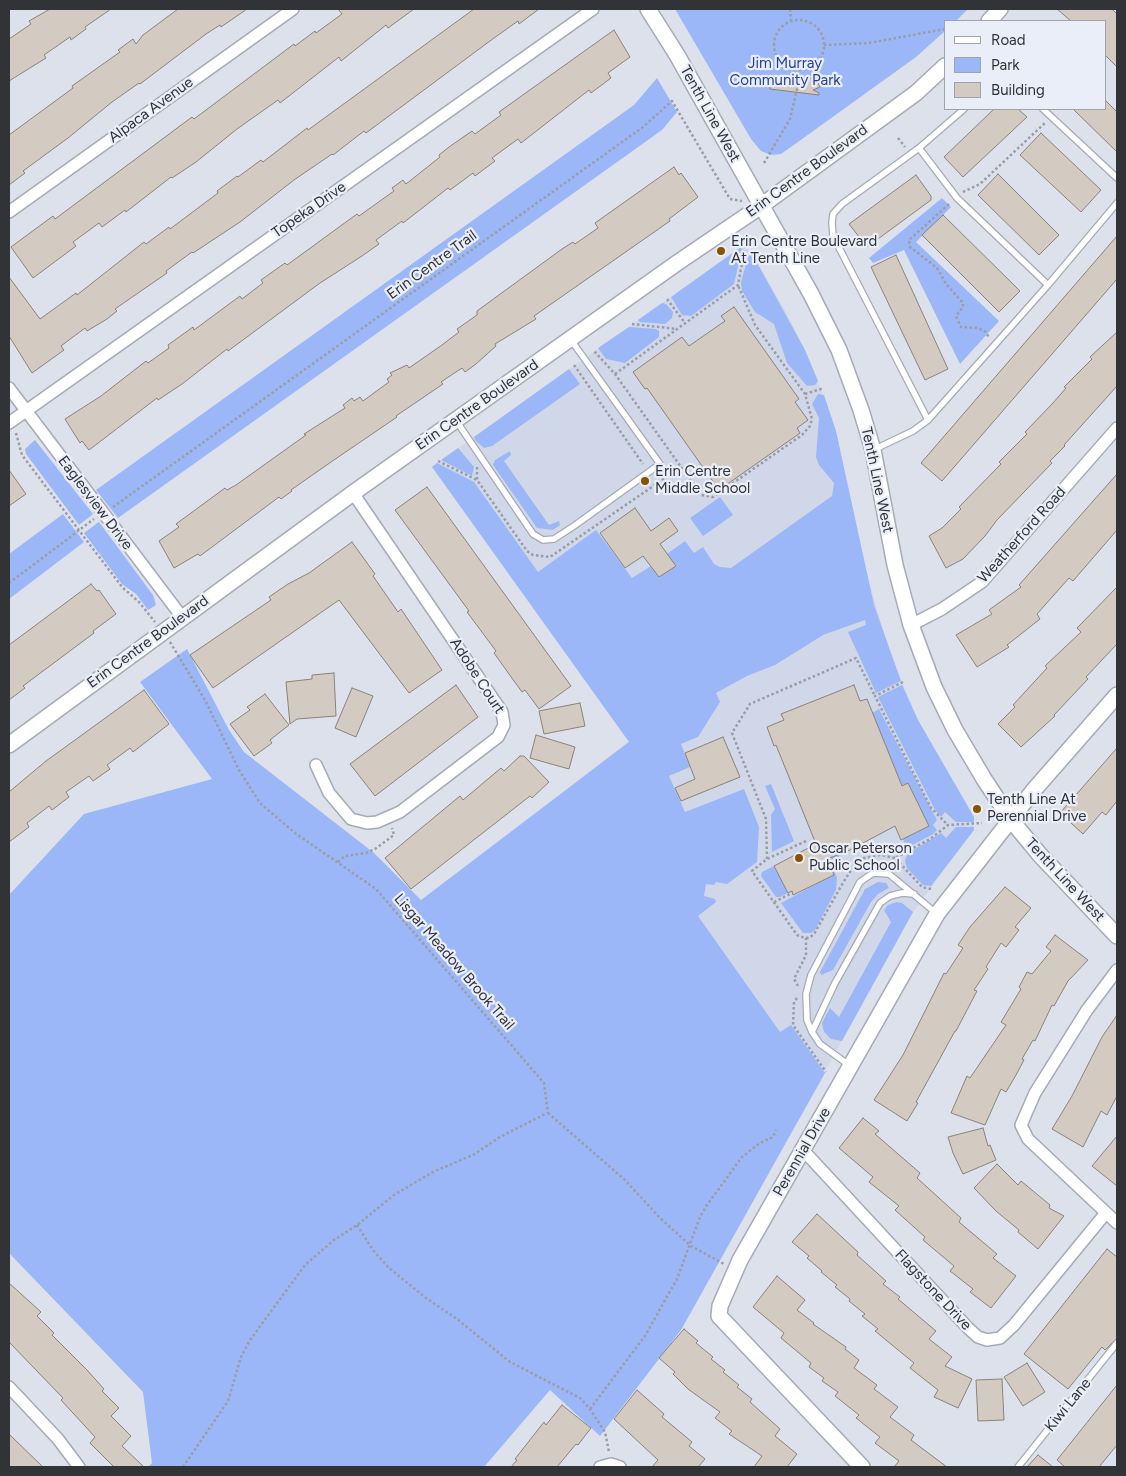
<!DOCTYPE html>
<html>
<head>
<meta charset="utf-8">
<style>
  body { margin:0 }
  #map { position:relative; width:1126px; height:1476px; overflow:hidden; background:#dde1eb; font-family:Figtree,sans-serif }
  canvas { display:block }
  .frame { position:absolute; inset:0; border:10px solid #313337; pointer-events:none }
  .legend { position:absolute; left:944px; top:20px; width:162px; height:90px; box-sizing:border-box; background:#eaeef9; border:1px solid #a0a3ab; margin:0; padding:6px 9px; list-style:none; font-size:15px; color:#313337 }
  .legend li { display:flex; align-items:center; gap:10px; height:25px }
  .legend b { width:25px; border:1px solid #a0a3ab }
</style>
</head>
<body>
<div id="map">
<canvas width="1126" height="1476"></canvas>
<div class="frame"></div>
<ul class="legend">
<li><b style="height:6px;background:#fff"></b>Road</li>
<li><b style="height:14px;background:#9cb7f7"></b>Park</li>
<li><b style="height:14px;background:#d3cac2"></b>Building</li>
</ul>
</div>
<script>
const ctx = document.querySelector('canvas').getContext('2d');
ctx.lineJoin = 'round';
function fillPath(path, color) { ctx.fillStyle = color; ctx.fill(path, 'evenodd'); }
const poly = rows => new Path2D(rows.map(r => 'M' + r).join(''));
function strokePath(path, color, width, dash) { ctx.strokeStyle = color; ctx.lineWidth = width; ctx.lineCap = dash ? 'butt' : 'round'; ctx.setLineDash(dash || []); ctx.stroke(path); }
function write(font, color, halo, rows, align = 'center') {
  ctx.font = font + ' Figtree,sans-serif'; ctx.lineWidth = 4.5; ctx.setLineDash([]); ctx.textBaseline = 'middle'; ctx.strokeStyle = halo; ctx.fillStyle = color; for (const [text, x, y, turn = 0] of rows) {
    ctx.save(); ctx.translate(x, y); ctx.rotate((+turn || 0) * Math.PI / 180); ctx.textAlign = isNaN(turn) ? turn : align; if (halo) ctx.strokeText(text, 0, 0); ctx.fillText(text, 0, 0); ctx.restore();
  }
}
const built = poly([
  [741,247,750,250,786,312,805,350,824,397,836,431,865,567,888,647,918,720,974,817,974,830,913,912,813,1093,585,775,629,741,432,467]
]);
const green = poly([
  [675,9,968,9,956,21,945,21,945,31,916,57,791,147,781,154,771,155,761,151,751,139],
  [657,78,677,112,662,130,118,518,96,490,634,105],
  [942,198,951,207,916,242,999,321,960,364,904,250,873,263,869,258],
  [741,247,742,249,734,284,691,316,682,315,671,297],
  [750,250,805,350,818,381,815,385,807,386,787,363,774,324,755,312,742,291,741,282],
  [662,303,666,304,673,312,672,318,665,324,640,322,638,320],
  [629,327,656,329,659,331,659,337,625,363,606,359,598,348],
  [569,369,580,384,492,446,484,448,475,440,474,437],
  [818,394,824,395,836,431,874,605,901,681,876,693,848,632,866,625,865,620,823,635,775,665,747,676,716,693,720,702,698,737,681,744,690,767,669,776,685,812,744,789,759,827,757,862,727,884,716,882,714,885,706,884,704,896,715,899,716,902,698,916,780,1032,791,1025,825,1073,681,1330,600,1436,550,1390,484,1467,148,1467,152,1463,143,1392,9,1253,9,895,84,814,212,779,140,682,187,649,229,730,244,752,374,853,421,900,629,742,432,467,437,463,474,482,538,572,596,530,632,578,651,566,659,577,675,566,667,554,685,541,694,553,703,547,714,564,720,567,731,568,832,496,834,483,819,465,816,457,819,418,812,404],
  [35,440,93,514,79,525,26,454,25,449],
  [458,448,474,467,472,476,441,460],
  [510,451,511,455,504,461,549,525,559,521,560,525,553,530,537,528,493,465,495,460],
  [720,497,733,515,703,536,690,518],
  [63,514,84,542,9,599,9,554],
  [99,522,153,595,156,605,148,610,136,594,122,584,84,533],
  [902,685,918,720,974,817,974,822,956,822,945,812,941,817,935,810,878,697],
  [879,709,937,820,933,825,937,830,933,834,909,847,906,847,903,839,929,826,908,783,902,786,872,713],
  [771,784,794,841,772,852,771,815,775,809,765,786],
  [956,827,974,827,974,830,931,886,923,885,907,868,905,861,907,854,941,833,946,838],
  [842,853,843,855,830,860,837,878,836,890,815,930,811,933,803,933,781,903,833,875,827,859],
  [774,866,788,893,780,897,776,897,761,876,762,872],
  [878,882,886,883,889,888,878,894,871,902,833,970,821,975,820,972,865,889],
  [897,902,902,903,913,912,842,1041,831,1039,824,1032,822,1023,830,1008,839,1017,891,922,884,910,888,905]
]);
const building = poly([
  [50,9,111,9,85,27,86,29,71,40,70,37,44,55,46,58,9,81,9,39,31,24,29,21,50,9],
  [178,9,247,9,221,27,220,25,206,34,140,84,139,83,112,102,68,138,23,171,25,173,9,185,9,135,73,88,72,86,120,52,118,50,133,39,136,44,143,35,178,9],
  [338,9,414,9,388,28,386,25,341,61,339,57,280,103,278,100,237,129,196,162,172,178,171,177,126,212,125,210,102,227,99,223,73,242,76,246,33,278,11,247,53,216,55,219,192,117,194,119,294,44,295,46,315,31,316,33,342,14,338,9],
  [474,9,539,9,519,24,518,21,494,38,366,133,364,131,333,155,332,154,294,180,240,222,193,253,192,252,166,271,167,273,115,309,117,311,107,319,87,331,85,328,61,346,64,350,32,373,9,336,9,277,40,319,76,293,77,295,144,242,146,244,169,227,170,229,218,193,217,191,237,176,238,177,261,160,263,162,307,128,308,130,474,9],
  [1057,9,1112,9,1117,14,1117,67,1105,55,1105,21,1071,21,1057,9],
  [614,30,630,57,608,73,611,78,591,93,589,90,521,143,518,139,492,158,495,161,475,176,473,173,450,190,448,188,403,223,402,221,376,240,379,244,362,256,320,283,228,351,227,349,182,384,158,400,157,398,89,450,82,441,80,443,65,419,101,396,146,361,148,363,169,348,168,345,193,327,194,330,240,296,242,299,263,283,261,280,285,263,287,265,357,214,359,216,394,191,392,188,403,180,406,184,440,157,439,155,449,147,472,131,475,134,501,115,499,112,614,30],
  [786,77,796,82,815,77,820,87,813,90,819,93,819,95,770,89,770,84,784,83,786,77],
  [1105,100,1117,112,1117,152,1073,109,1105,109,1105,100],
  [994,109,1018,109,1027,117,963,177,944,157,994,109],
  [1041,133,1101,190,1081,212,1020,155,1041,133],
  [674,167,679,175,681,173,698,197,673,216,669,219,670,221,534,316,536,319,495,344,496,346,476,364,465,372,462,368,441,382,443,384,396,416,397,417,331,462,291,490,292,491,281,499,279,497,200,556,198,554,174,568,159,541,179,527,176,524,225,488,227,490,236,485,306,435,304,434,345,408,343,405,352,398,354,401,360,397,363,401,389,382,387,379,392,375,390,373,407,365,409,368,442,345,459,332,457,329,477,315,477,311,562,249,573,242,575,244,598,228,595,223,674,167],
  [998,174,1059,235,1039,255,978,195,998,174],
  [916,175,931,196,931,200,867,247,849,224,916,175],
  [943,215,1020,291,999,312,922,235,943,215],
  [1117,236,1117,279,942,481,921,463,1117,236],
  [896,255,948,369,925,380,871,267,896,255],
  [734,307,799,399,795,402,808,420,797,428,800,433,719,490,647,388,645,389,633,372,682,337,689,346,725,321,721,316,734,307],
  [1117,332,1117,386,1064,445,1065,446,1050,461,1052,463,997,520,985,536,963,559,946,568,929,536,942,528,961,509,959,507,1001,464,999,462,1027,434,1025,432,1053,403,1066,388,1064,387,1092,359,1090,357,1117,332],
  [9,470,26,494,9,506,9,470],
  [1117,474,1117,530,1073,581,1069,578,1037,614,1040,619,1007,645,1009,647,977,667,956,635,992,614,989,610,1021,587,1019,585,1117,474],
  [427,487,571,686,539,709,525,690,522,692,509,674,494,653,496,651,467,612,469,611,395,510,427,487],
  [635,508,651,531,669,518,678,531,660,544,676,566,659,577,643,556,625,568,600,533,635,508],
  [352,542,375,574,373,576,398,612,401,609,442,670,409,693,339,600,213,688,190,655,271,600,269,597,288,584,309,573,352,542],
  [91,584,97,591,99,590,116,614,93,631,94,633,23,686,25,688,9,700,9,645,91,584],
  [1117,587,1117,644,1086,677,1088,679,1054,715,1055,716,1021,747,998,724,1015,707,1013,705,1047,668,1045,666,1081,632,1077,628,1117,587],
  [334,673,336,716,297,719,290,724,286,682,312,679,312,675,334,673],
  [456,685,478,717,375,796,350,764,456,685],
  [854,685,860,701,867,699,902,786,908,783,929,826,901,840,895,826,848,851,827,859,834,875,793,895,792,891,788,893,774,866,816,844,776,745,774,746,767,727,784,720,781,714,854,685],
  [352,688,373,696,356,737,335,728,352,688],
  [144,690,169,724,133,752,130,748,107,765,110,769,93,781,89,776,66,792,69,797,52,810,49,806,27,823,29,827,9,842,9,792,46,761,144,690],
  [265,694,289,725,270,740,272,743,254,756,230,724,250,710,247,707,265,694],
  [580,703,585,726,544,734,539,711,580,703],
  [536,735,575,747,569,769,530,758,536,735],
  [723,737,740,777,681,801,675,788,695,779,685,753,723,737],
  [1117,748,1117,801,1106,815,1102,812,1083,834,1060,813,1117,748],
  [520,756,524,756,549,782,532,798,530,796,411,889,385,858,460,796,463,800,501,768,504,771,520,756],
  [1005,887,1031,908,1015,927,1019,930,1006,947,1001,943,986,967,988,969,974,990,977,991,956,1031,955,1031,916,1102,918,1103,907,1121,874,1100,903,1055,944,973,946,974,963,948,958,945,970,927,1005,887],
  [1055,935,1088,960,1068,981,1054,1006,1052,1005,1035,1041,1033,1040,1022,1059,1024,1060,1016,1075,1006,1092,1001,1089,985,1125,951,1113,967,1076,970,1078,1006,1025,1001,1022,1021,989,1019,987,1027,972,1032,974,1051,951,1046,947,1055,935],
  [1117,1015,1117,1096,1107,1115,1101,1111,1083,1147,1052,1129,1072,1096,1102,1037,1117,1015],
  [863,1118,879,1131,875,1134,920,1173,917,1178,961,1218,959,1222,997,1254,993,1258,1016,1276,991,1308,970,1292,973,1289,950,1271,954,1266,923,1240,925,1237,895,1210,899,1206,869,1182,873,1177,839,1148,863,1118],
  [983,1128,988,1146,990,1145,996,1160,963,1174,953,1153,948,1137,983,1128],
  [1117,1136,1117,1186,1092,1166,1117,1136],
  [997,1164,1018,1185,1021,1181,1050,1205,1049,1208,1064,1216,1038,1249,1018,1232,1019,1230,996,1211,974,1188,997,1164],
  [817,1214,858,1252,857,1255,886,1281,883,1284,900,1297,898,1299,936,1331,929,1339,952,1357,945,1366,972,1379,958,1408,934,1397,938,1390,910,1368,914,1363,875,1331,878,1329,862,1316,865,1314,849,1301,850,1299,835,1287,837,1285,821,1272,822,1271,807,1258,809,1256,792,1242,817,1214],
  [1107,1249,1117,1257,1117,1338,1105,1350,1102,1347,1068,1389,1024,1354,1107,1249],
  [777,1276,805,1300,797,1310,814,1323,813,1324,846,1347,845,1349,859,1360,854,1368,877,1385,874,1389,898,1407,890,1417,914,1435,911,1440,947,1467,894,1467,899,1461,875,1443,880,1437,856,1418,859,1415,835,1396,838,1392,822,1381,824,1378,809,1367,811,1363,781,1338,784,1333,753,1307,777,1276],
  [9,1283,41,1312,37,1316,54,1333,52,1335,87,1370,104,1389,102,1391,119,1408,111,1416,131,1436,122,1446,144,1467,114,1467,90,1443,95,1437,61,1400,63,1398,9,1342,9,1283],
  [684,1329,698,1341,696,1343,713,1357,711,1359,725,1370,723,1372,739,1385,737,1387,752,1399,750,1402,780,1429,775,1436,797,1454,787,1467,754,1467,762,1456,729,1434,732,1431,715,1418,720,1412,688,1389,673,1374,675,1372,659,1358,684,1329],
  [1027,1363,1045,1392,1023,1406,1004,1377,1027,1363],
  [1002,1379,1004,1420,978,1421,976,1380,1002,1379],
  [1117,1385,1117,1445,1099,1467,1065,1467,1057,1460,1117,1385],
  [637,1390,664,1414,662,1417,692,1442,689,1446,705,1459,698,1467,652,1467,658,1460,614,1419,637,1390],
  [562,1405,591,1428,578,1445,576,1444,557,1467,511,1467,517,1460,515,1459,544,1422,546,1425,562,1405],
  [9,1434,43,1467,9,1467,9,1434],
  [1038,1455,1053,1467,1027,1467,1038,1455]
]);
const path = poly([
  [790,9,791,21],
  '774 45a25 25 0 1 1 50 0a25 25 0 1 1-50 0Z',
  [824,45,869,43,945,29],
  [898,138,905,147],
  [764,163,790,119,798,85,799,70],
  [963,192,980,184,1046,122],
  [949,204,909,240,910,247,937,268,946,284,963,303,963,307,956,316,961,327,978,328,986,332,989,338],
  [667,299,685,323],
  [632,324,677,329],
  [574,365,643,464],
  [615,374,738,285,746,242],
  [805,394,824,388],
  [16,433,22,455,122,587,139,602,155,622],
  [438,461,477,480],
  [477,467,477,480,527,551,533,555,550,557,681,467,615,374,594,351],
  [681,467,701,495,713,497,802,435,810,426,812,419,805,394,755,325,738,285],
  [113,507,643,127,672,101,730,199,742,201],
  [9,583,94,519],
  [170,642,205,700,239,770,260,803,295,833,376,889,544,1083,548,1113],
  [903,682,875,696,931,808,948,825],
  [806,841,767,859,752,871,797,935,802,937,809,938,814,934,844,881,853,867,864,858,881,855,895,858],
  [767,859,766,819,732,733,750,704,856,658,875,696],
  [338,862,345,856,366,853,375,849,394,835,392,828],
  [931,889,922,887,895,858,930,839,948,825,982,823],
  [774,902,792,893],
  [798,986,794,979,806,955,806,938],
  [797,998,794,1002,793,1025,826,1072],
  [548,1113,625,1180,659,1217,691,1246,724,1264],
  [357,1225,373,1250,389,1268,426,1298,457,1319,510,1362,580,1398,590,1409,605,1432,609,1452],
  [590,1409,645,1336,677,1279,700,1217,707,1205,742,1157,760,1143,773,1137,776,1130],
  [183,1467,228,1401,241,1357,250,1340,305,1265,334,1240,357,1225,394,1195,433,1172,475,1154,498,1138,547,1113]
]);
const service = poly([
  [1043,109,1117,178],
  [919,148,957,198,1048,285],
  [928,420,833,236,832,223,833,214,842,204,919,148,964,109],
  [457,422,533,534,543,540,554,539,574,526,660,464,571,340],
  [873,450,913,431,928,420,1048,285,1117,203],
  [812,1032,835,983,880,903,890,896,902,893,914,894],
  [849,1065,820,1044,812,1032,807,1020,806,994,811,975,860,882,873,873,889,874,936,913],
  [1018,1467,1117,1343]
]);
const minor = poly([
  [9,212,293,9],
  [9,388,182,617],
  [9,423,593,9],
  [911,625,942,609,982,582,1117,428],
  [316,765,329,793,351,819,367,823,377,822,400,812,498,737,504,725,502,712,353,493],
  [1117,970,1087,1010,1035,1093,1021,1125,1028,1139,1117,1223],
  [803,1150,968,1328,978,1337,987,1340,1000,1338,1014,1325,1105,1214],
  [9,1387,58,1439,79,1467],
  [600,1467,611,1464,620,1467]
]);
const tertiary = poly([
  [648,9,677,55,811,294,839,350,861,410,873,450,895,565,911,625,934,687,955,730,984,779,1011,820,1040,855,1117,936],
  [989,21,1000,9],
  [9,745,353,493,677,263,761,206,916,93,945,66],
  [862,1467,719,1316,720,1306,740,1260,937,914,1033,791,1117,695]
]);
const markers = [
  [721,251,5,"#8a5204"],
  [645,481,5,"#8a5204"],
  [977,809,5,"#8a5204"],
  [799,858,5,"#8a5204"]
];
const parkNames = [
  ["Jim Murray",785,64],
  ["Community Park",785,81]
];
const streetNames = [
  ["Alpaca Avenue",151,110,-36],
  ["Tenth Line West",710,114,61],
  ["Erin Centre Boulevard",807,171,-36],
  ["Topeka Drive",309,210,-35],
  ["Erin Centre Trail",432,265,-36],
  ["Erin Centre Boulevard",477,405,-35],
  ["Tenth Line West",877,480,78],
  ["Eaglesview Drive",95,503,53],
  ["Weatherford Road",1022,535,-48],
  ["Erin Centre Boulevard",148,642,-36],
  ["Adobe Court",477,676,57],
  ["Tenth Line West",1065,880,47],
  ["Lisgar Meadow Brook Trail",454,962,49],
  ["Perennial Drive",802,1152,-60],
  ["Flagstone Drive",933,1290,47],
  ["Kiwi Lane",1068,1405,-51]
];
const poiNames = [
  ["Erin Centre Boulevard",731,242],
  ["At Tenth Line",731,259],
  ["Erin Centre",655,472],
  ["Middle School",655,489],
  ["Tenth Line At",987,800],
  ["Perennial Drive",987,817],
  ["Oscar Peterson",809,849],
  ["Public School",809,866]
];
fillPath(built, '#d0d7e8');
fillPath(green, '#9cb7f7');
fillPath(building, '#d3cac2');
strokePath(building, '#8a827b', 1);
strokePath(service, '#a6aab4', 8);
strokePath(minor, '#a6aab4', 14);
strokePath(tertiary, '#a6aab4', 18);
strokePath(path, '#999da4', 2.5, [2.5, 2.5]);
strokePath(service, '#fff', 5.5);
strokePath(minor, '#fff', 11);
strokePath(tertiary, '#fff', 15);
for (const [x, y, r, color] of markers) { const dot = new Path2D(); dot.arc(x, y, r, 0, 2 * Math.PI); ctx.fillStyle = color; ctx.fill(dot); strokePath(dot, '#eaeef9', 2); }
write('15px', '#264096', '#eaeef9', parkNames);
write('15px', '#313337', '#eaeef9', streetNames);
write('15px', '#313337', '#eaeef9', poiNames, 'left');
</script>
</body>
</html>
